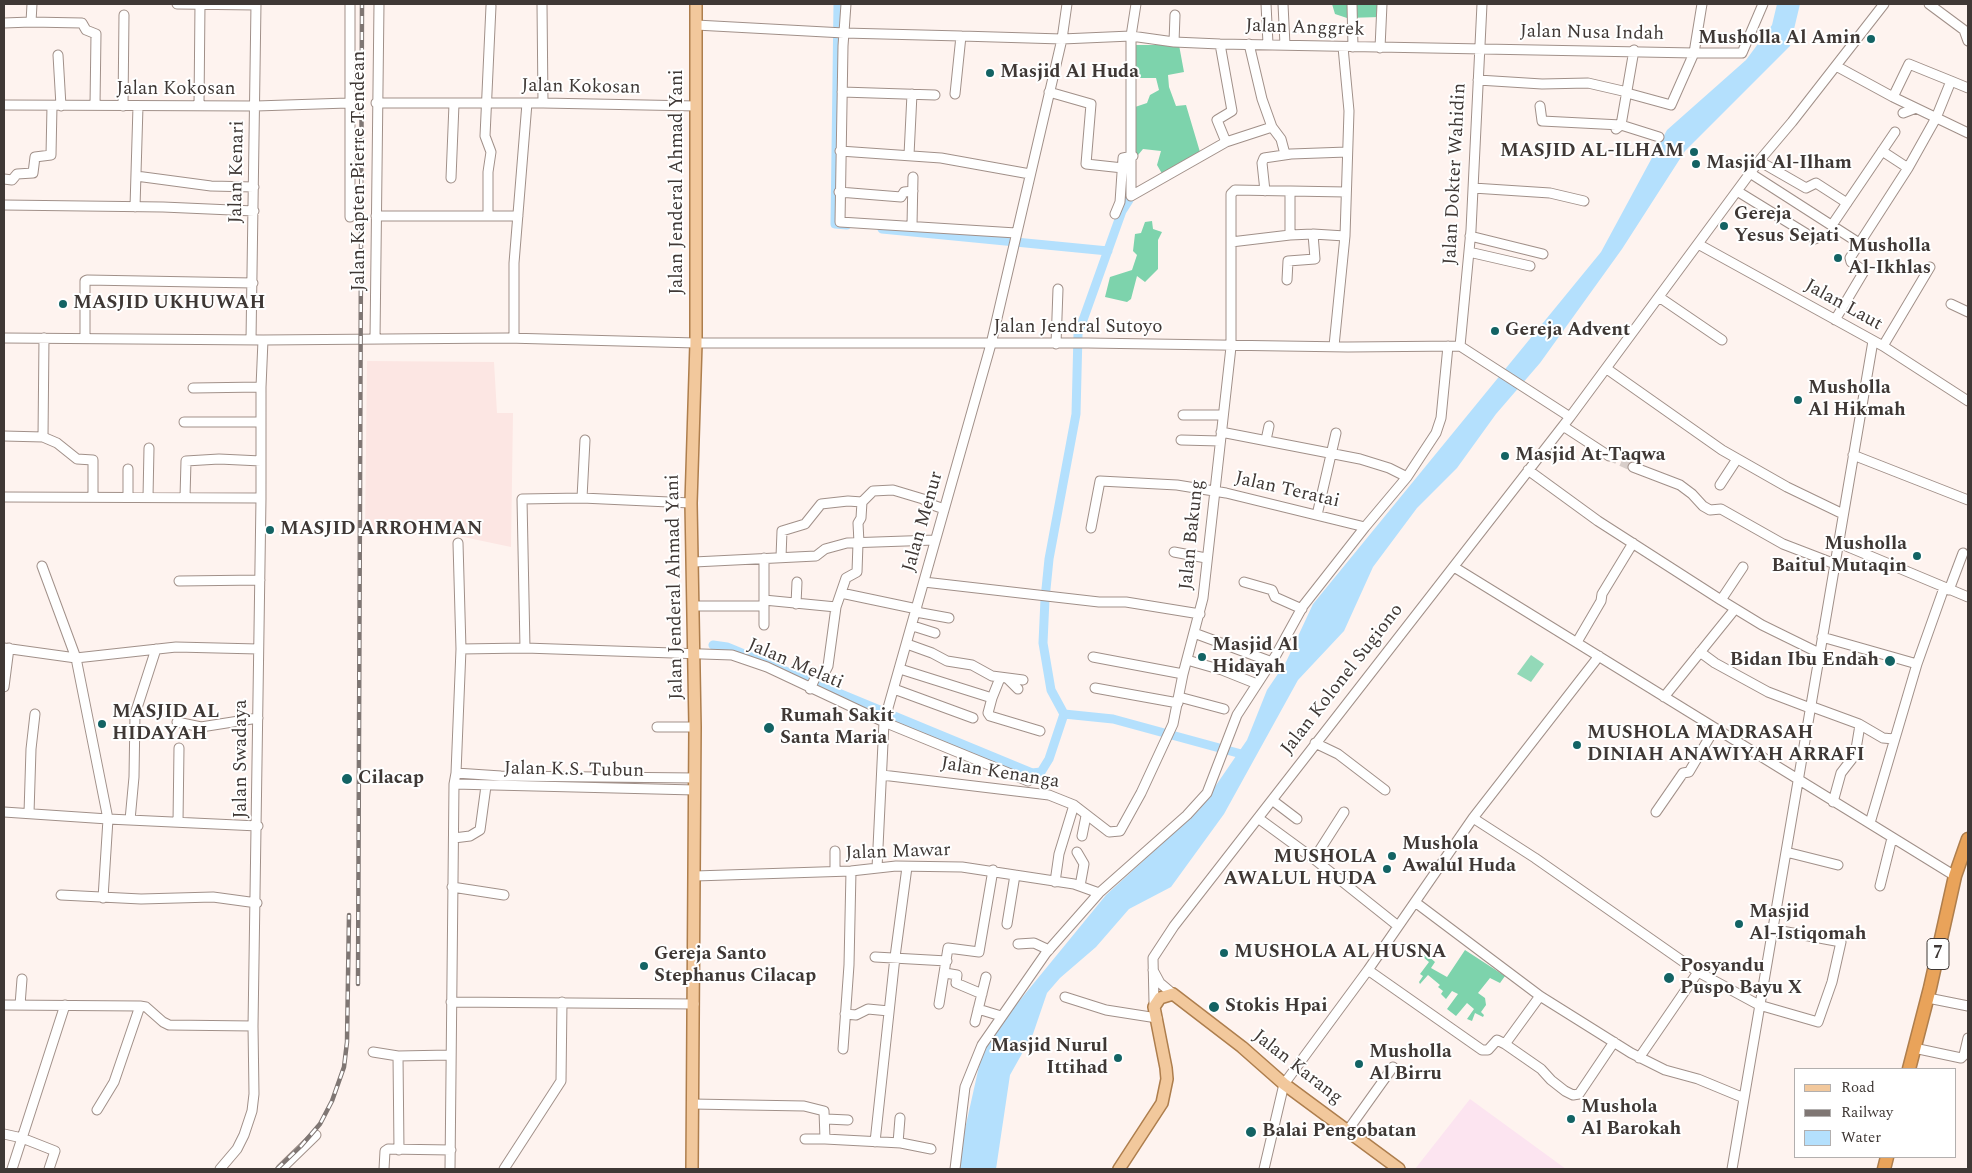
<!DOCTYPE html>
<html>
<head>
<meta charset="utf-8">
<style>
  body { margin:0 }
  #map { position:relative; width:1972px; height:1173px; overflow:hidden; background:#fef3ef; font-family:Spectral,serif }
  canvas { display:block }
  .frame { position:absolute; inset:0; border:5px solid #3f3835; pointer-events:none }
  .legend { position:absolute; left:1794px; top:1068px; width:162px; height:90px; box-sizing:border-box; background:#fff; border:1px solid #b2afae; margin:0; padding:6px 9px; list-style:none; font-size:15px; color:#3f3835 }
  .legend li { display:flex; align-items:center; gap:10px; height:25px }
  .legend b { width:25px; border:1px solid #b2afae }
</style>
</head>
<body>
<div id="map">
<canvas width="1972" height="1173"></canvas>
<div class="frame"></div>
<ul class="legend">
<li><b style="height:6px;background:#f2c89c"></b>Road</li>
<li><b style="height:6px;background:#7f7673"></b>Railway</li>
<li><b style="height:14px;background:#b4e0fd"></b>Water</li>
</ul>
</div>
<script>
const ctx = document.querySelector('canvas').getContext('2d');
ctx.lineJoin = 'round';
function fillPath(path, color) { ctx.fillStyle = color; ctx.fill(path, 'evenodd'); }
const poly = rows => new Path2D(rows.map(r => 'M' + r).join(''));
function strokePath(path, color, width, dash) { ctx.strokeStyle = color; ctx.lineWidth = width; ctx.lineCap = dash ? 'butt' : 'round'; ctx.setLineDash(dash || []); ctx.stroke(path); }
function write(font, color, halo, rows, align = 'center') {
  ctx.font = font + ' Spectral,serif'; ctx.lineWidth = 4; ctx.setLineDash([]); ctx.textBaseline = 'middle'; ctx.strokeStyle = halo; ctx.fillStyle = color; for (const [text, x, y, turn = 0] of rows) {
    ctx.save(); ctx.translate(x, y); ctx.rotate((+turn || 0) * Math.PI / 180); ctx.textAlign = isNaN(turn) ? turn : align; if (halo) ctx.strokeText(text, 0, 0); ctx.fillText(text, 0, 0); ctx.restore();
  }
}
const commercial = poly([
  [367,361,494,362,497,413,513,413,511,547,454,535,365,534]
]);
const industrial = poly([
  [1470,1099,1566,1169,1415,1169]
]);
const green = poly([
  [1531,655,1544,664,1531,682,1517,674]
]);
const forest = poly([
  [1332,4,1382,4,1380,17,1347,18,1335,14],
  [1135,45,1179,45,1184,72,1168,75,1169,87,1176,106,1186,105,1200,152,1164,177,1157,165,1161,151,1143,149,1134,160,1135,107,1147,103,1150,95,1159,90,1156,78,1135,78],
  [1152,221,1153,229,1162,232,1158,240,1158,269,1145,282,1137,276,1131,299,1127,302,1105,297,1110,277,1132,270,1137,255,1133,251,1135,234,1141,233,1145,222],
  [1465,950,1505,976,1500,983,1490,978,1478,993,1485,998,1486,1005,1481,1012,1484,1015,1483,1017,1475,1013,1472,1021,1467,1019,1474,1009,1467,1003,1456,1016,1447,1009,1458,994,1452,991,1446,999,1441,994,1443,991,1438,987,1440,985,1428,975,1420,984,1419,982,1423,976,1420,974,1429,962,1423,957,1425,953,1435,962,1431,968,1447,977]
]);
const water = poly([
  [1777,4,1800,4,1790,46,1685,151,1622,249,1540,363,1496,414,1457,468,1417,508,1373,567,1344,631,1298,680,1224,814,1171,887,1129,909,1096,947,1060,978,1047,993,1033,1034,1010,1075,996,1169,956,1169,984,1044,1106,895,1199,810,1247,740,1267,690,1286,662,1313,604,1601,252,1667,130,1746,60,1772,25]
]);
const canal = poly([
  [838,4,835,224,847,225],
  [1129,190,1129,200,1122,211,1078,334,1076,414,1049,559,1045,599,1043,643,1051,690,1064,714,1113,719,1245,755],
  [882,229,1108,251],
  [713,645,727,647,1032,773,1041,772,1049,759,1064,714]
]);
const minorTunnel = poly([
  [1609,456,1633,467]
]);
const minor = poly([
  [32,4,31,22,82,23,86,30,96,34,95,105],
  [177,4,256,5],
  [542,4,543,103],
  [846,4,843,46,840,222,1016,233],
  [1136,4,1131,36,1131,196,1226,142,1217,120,1232,111,1220,44],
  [1266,4,1268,44],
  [1283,4,1285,45],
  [1352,4,1353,47],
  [1929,4,1964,30,1968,41],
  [4,23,31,22],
  [696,25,844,33,961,36,1062,39,1131,36,1174,42,1220,44,1694,53,1702,4],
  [1174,42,1175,15],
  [1380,48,1382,4],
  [58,55,61,106],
  [1836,66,1893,97,1968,133],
  [1478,80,1542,84,1588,83,1627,92],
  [842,92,935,95],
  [1049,92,1091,104,1086,164,1123,168],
  [1627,93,1671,105,1694,53,1742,53,1763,4],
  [955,94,961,36],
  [1893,97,1909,64,1951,81],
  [376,103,543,103,696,106],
  [4,105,256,106,348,103],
  [123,106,124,15],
  [199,106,200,4],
  [1540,106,1542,121,1621,125,1659,137],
  [1903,113,1916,108],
  [1272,127,1281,139,1285,154],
  [1616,129,1621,125,1634,50],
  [1226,142,1272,127,1262,99,1249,44],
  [840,151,941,158,1030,174],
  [1882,151,1908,168],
  [909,155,912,94],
  [1759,161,1806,188,1816,183,1847,203],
  [1750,173,1859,243],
  [136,176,211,186,254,187],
  [451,178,454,104],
  [4,179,12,180,17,174,33,173,35,157,51,155,52,106],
  [1473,188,1550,193,1584,201],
  [1265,191,1262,163,1264,158,1291,154,1347,152],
  [1737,191,1815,239],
  [839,192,901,197,904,192,913,191],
  [4,205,163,207,254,211],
  [135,207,138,106],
  [1115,214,1120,202,1123,158,1133,156],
  [376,216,518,216],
  [488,216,488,172,491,152,485,136,491,6],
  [350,217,350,4],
  [912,225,913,177],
  [1832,225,1895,132],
  [1290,235,1290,191],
  [1470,236,1543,254],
  [1231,242,1290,235,1313,234],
  [1698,244,1883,346,1968,401],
  [1469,252,1530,266],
  [1287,280,1288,261,1315,259,1313,234,1345,236],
  [1659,297,1722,340],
  [1951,304,1968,312],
  [1835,320,1863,273,1863,270,1851,262,1850,258,1908,168,1936,118,1951,81,1968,88],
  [4,338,263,340,507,338,696,343,1088,343,1348,347,1460,346],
  [85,338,85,281,87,280,253,283],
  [514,338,514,263,527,103],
  [375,339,379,4],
  [251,340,256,4],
  [1056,344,1058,289],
  [1334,346,1345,236,1349,111,1343,47],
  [1460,346,1471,230,1482,4],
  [1460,346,1570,417],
  [1883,346,1930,267],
  [1607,369,1722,450,1787,487,1843,514],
  [193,388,261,387],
  [1183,415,1223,415],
  [184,422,261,422],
  [1563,426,1609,456],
  [1221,432,1360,459,1389,468,1407,477],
  [4,436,43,437,44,338],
  [43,437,57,443,77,459,93,460,93,497],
  [1181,440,1220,441],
  [1266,440,1269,426],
  [1853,455,1968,500],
  [1633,467,1680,485,1692,494,1703,506,1710,510,1721,509,1783,544,1835,564],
  [1528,470,1598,521,1721,600,1762,625,1819,653],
  [1720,485,1737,459],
  [4,497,261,498],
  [128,497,128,469],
  [148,497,149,448],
  [185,497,186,461,219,459,261,461],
  [582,498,585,440],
  [862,502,873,491,893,490,923,499,930,504,944,509],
  [1317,515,1336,433],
  [1091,528,1100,481,1177,485,1226,493,1365,527],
  [1839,543,1968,597],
  [1174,552,1206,558],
  [781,557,782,531,805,524,821,504,848,501,862,502,861,518,858,523,859,543],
  [764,558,764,625],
  [694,562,816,556,825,549,847,543,935,540],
  [42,566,76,658,108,819,103,898],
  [1454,567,1955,876],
  [179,581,260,580],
  [924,582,1099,602,1126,602,1200,614],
  [1244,582,1272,590,1275,597,1302,609],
  [1949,590,1963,553],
  [841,593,917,609],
  [764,600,836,607],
  [1721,600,1743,567],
  [796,604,797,582],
  [694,606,764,606],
  [916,612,949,618],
  [913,626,935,633],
  [1194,633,1272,662],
  [1822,637,1917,664,1944,588],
  [1577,642,1601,601,1602,594,1633,543],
  [907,644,932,653,947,661,972,665,992,676,1023,680],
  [4,648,76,658,176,647,258,649],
  [525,648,522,499,582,498,691,503],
  [461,649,525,648,732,655,767,667,884,722,877,868],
  [1700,652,1715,663,1768,692,1810,708],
  [1093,657,1183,674],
  [1187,660,1222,670,1257,684],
  [900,669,992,698,988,713,990,716,1040,731],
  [1007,678,1018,689],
  [4,687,9,648],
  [1095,688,1178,703],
  [810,689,816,676,824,674,828,666,836,607,846,578,857,572,858,543],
  [894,689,973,718],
  [1179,697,1224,709],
  [1664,697,1735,609],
  [992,698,1000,678],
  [1810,706,1859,724,1883,738,1894,739],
  [177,722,201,727,258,718],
  [657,727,695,727],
  [1315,743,1338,754,1385,790],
  [456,773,501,776,695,778],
  [882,775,1049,795,1074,805,1109,832,1120,831,1141,793,1173,724,1183,674,1203,598,1231,347,1231,194,1235,190,1346,192],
  [1028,781,884,722,991,344,1062,39,1067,4],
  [454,784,695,790],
  [1272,800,1297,819],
  [1833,802,1841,773,1855,755,1860,725],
  [4,812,108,819,258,826],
  [1656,812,1683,773,1689,772,1715,728],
  [29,813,31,749,35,714],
  [1258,818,1314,859,1398,926],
  [1473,818,1535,858,1698,972,1759,1005,1818,1022,1832,982,1841,942,1771,929],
  [130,820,134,777,135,714,156,649],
  [178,822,179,748],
  [1870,823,1917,664],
  [1082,836,1086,816],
  [454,838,470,836,480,830,486,786],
  [835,851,835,871],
  [1077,852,1084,864,1080,886],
  [1786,852,1838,865],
  [1314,859,1344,812],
  [695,876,851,871,896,866,962,867,1074,884,1099,893],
  [1055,882,1059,854,1074,805],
  [1880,886,1892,838],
  [452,887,504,895],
  [61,895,141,899,213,897,257,903],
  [1415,902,1540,996,1631,1053,1665,1070,1698,1079,1744,1098],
  [1007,924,1015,875],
  [1018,944,1034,943,1049,950],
  [875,957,947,961],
  [1153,970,1160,983,1173,994],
  [1368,970,1482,1050,1488,1050,1497,1040,1505,1044],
  [945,973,957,975,956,983,982,994],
  [1540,996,1505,1044,1541,1069,1551,1080,1565,1091,1573,1095,1579,1094,1614,1042],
  [1065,997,1106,1010,1157,1018],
  [1928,998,1968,1006],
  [451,1002,694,1004],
  [1154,1003,1153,958,1174,926,1570,417,1759,161,1792,122,1884,4],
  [939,1004,948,948,979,952,993,870],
  [4,1005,140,1006,146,1007,163,1022,169,1025,253,1026],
  [20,1005,22,979],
  [978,1009,1001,1016],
  [845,1014,856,1015,868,1009,889,1011],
  [975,1022,986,977],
  [1914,1048,1961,1058,1964,1055,1968,1038],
  [843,1049,849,965,851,871],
  [373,1052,398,1056],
  [1639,1058,1698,972],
  [692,1104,804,1106,824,1111,825,1139,805,1139],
  [97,1110,114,1082,140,1006],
  [826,1119,848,1120],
  [1348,1130,1393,1067],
  [4,1134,22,1138,55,1151,49,1169],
  [825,1139,901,1143,931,1149],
  [875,1142,895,957,907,867],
  [898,1143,900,1118],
  [399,1150,398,1056,450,1055],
  [12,1169,65,1005],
  [220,1169,237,1149,244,1135,252,1111,254,1094,253,1026,261,498,261,387,263,340],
  [281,1169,316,1135],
  [384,1169,385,1151,388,1149,451,1150],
  [450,1169,454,784,456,773,461,649,458,543],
  [504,1169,561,1081,562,1002],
  [955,1169,965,1087,982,1045,1046,953,1099,893,1187,815,1207,793,1237,715,1276,655,1303,606,1365,527,1407,477,1436,433,1441,418,1448,346],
  [1264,1169,1284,1084,1368,970,1473,818,1599,656],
  [1732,1169,1873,341]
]);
const major = poly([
  [692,1169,695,727,691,503,696,343,696,4],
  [1119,1169,1162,1103,1167,1079,1166,1068,1154,1007,1160,998,1173,994,1242,1047,1284,1084,1399,1169]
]);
const highway = poly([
  [1909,1069,1930,988,1955,876,1968,839],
  [1884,1169,1887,1157]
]);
const rail = poly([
  [358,984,362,4],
  [277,1169,301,1146,320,1124,332,1101,344,1067,347,1042,349,915]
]);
const markers = [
  [1871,39,5,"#136364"],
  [990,73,5,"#136364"],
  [1694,152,5,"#136364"],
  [1696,164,5,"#136364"],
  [1724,226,5,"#136364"],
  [1838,258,5,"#136364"],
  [63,304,5,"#136364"],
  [1495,331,5,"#136364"],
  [1798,400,5,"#136364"],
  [1505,456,5,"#136364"],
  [270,530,5,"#136364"],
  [1917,556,5,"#136364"],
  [1202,657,5,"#136364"],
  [1890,661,6,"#136364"],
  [102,724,5,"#136364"],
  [769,728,6,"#136364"],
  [1577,745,5,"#136364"],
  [347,779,6,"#136364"],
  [1392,856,5,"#136364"],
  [1387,869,5,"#136364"],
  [1739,924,5,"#136364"],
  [1224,953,5,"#136364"],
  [644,966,5,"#136364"],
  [1669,978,6,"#136364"],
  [1214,1007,6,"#136364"],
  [1118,1058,5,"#136364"],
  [1359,1064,5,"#136364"],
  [1571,1119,5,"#136364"],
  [1251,1132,6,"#136364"]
];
const shields = [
  [1938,954,22]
];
const shieldNames = [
  ["7",1938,954]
];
const streetNames = [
  ["Jalan Anggrek",1305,29,2],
  ["Jalan Nusa Indah",1592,34,1],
  ["Jalan Kokosan",581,88,1],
  ["Jalan Kokosan",176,90],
  ["Jalan Kapten Pierre Tendean",360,171,-90],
  ["Jalan Kenari",238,172,-89],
  ["Jalan Dokter Wahidin",1456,174,-87],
  ["Jalan Jenderal Ahmad Yani",678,182,-90],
  ["Jalan Laut",1843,306,29],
  ["Jalan Jendral Sutoyo",1078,328],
  ["Jalan Teratai",1287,491,13],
  ["Jalan Menur",924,522,-74],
  ["Jalan Bakung",1193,535,-84],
  ["Jalan Jenderal Ahmad Yani",676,587,-91],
  ["Jalan Melati",795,665,23],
  ["Jalan Kolonel Sugiono",1343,680,-52],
  ["Jalan Swadaya",242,759,-90],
  ["Jalan K.S. Tubun",574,771,1],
  ["Jalan Kenanga",1000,774,9],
  ["Jalan Mawar",898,853,-2],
  ["Jalan Karang",1297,1068,38]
];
const poiNames = [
  ["Musholla Al Amin",1861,39,"right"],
  ["Masjid Al Huda",1000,73],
  ["MASJID AL-ILHAM",1684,152,"right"],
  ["Masjid Al-Ilham",1706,164],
  ["Gereja",1734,215],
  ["Yesus Sejati",1734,237],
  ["Musholla",1848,247],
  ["Al-Ikhlas",1848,269],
  ["MASJID UKHUWAH",73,304],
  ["Gereja Advent",1505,331],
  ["Musholla",1808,389],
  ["Al Hikmah",1808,411],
  ["Masjid At-Taqwa",1515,456],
  ["MASJID ARROHMAN",280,530],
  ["Musholla",1907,545,"right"],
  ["Baitul Mutaqin",1907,567,"right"],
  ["Masjid Al",1212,646],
  ["Hidayah",1212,668],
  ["Bidan Ibu Endah",1879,661,"right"],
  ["MASJID AL",112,713],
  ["HIDAYAH",112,735],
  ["Rumah Sakit",780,717],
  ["Santa Maria",780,739],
  ["MUSHOLA MADRASAH",1587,734],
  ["DINIAH ANAWIYAH ARRAFI",1587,756],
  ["Cilacap",358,779],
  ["Mushola",1402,845],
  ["Awalul Huda",1402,867],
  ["MUSHOLA",1377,858,"right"],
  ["AWALUL HUDA",1377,880,"right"],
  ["Masjid",1749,913],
  ["Al-Istiqomah",1749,935],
  ["MUSHOLA AL HUSNA",1234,953],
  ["Gereja Santo",654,955],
  ["Stephanus Cilacap",654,977],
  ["Posyandu",1680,967],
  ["Puspo Bayu X",1680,989],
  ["Stokis Hpai",1225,1007],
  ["Masjid Nurul",1108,1047,"right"],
  ["Ittihad",1108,1069,"right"],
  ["Musholla",1369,1053],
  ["Al Birru",1369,1075],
  ["Mushola",1581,1108],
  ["Al Barokah",1581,1130],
  ["Balai Pengobatan",1262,1132]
];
fillPath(commercial, '#fce6e3');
fillPath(industrial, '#fce4f0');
fillPath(green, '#93d9b8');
fillPath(forest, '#7dd3ac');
fillPath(water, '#b4e0fd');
strokePath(canal, '#b4e0fd', 9);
strokePath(minorTunnel, '#d8ceca', 9, [9, 4.5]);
strokePath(minor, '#a19089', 11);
strokePath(major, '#ae7e4d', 14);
strokePath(highway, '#ae7e4d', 15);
strokePath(minor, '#fff', 9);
strokePath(major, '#f2c89c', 11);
strokePath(highway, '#e9a35a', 12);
strokePath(rail, '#7f7673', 4.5);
strokePath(rail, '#fff', 2.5, [8]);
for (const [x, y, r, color] of markers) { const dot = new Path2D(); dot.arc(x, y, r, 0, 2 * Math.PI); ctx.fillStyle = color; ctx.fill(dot); strokePath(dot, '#fff', 2); }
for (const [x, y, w] of shields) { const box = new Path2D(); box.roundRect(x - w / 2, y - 15.5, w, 31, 4); ctx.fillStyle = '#fff'; ctx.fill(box); strokePath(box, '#3f3835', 1); }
write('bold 18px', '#3f3835', null, shieldNames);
write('19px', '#3f3835', '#fff', streetNames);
write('bold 19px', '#3f3835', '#fff', poiNames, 'left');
</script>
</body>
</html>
